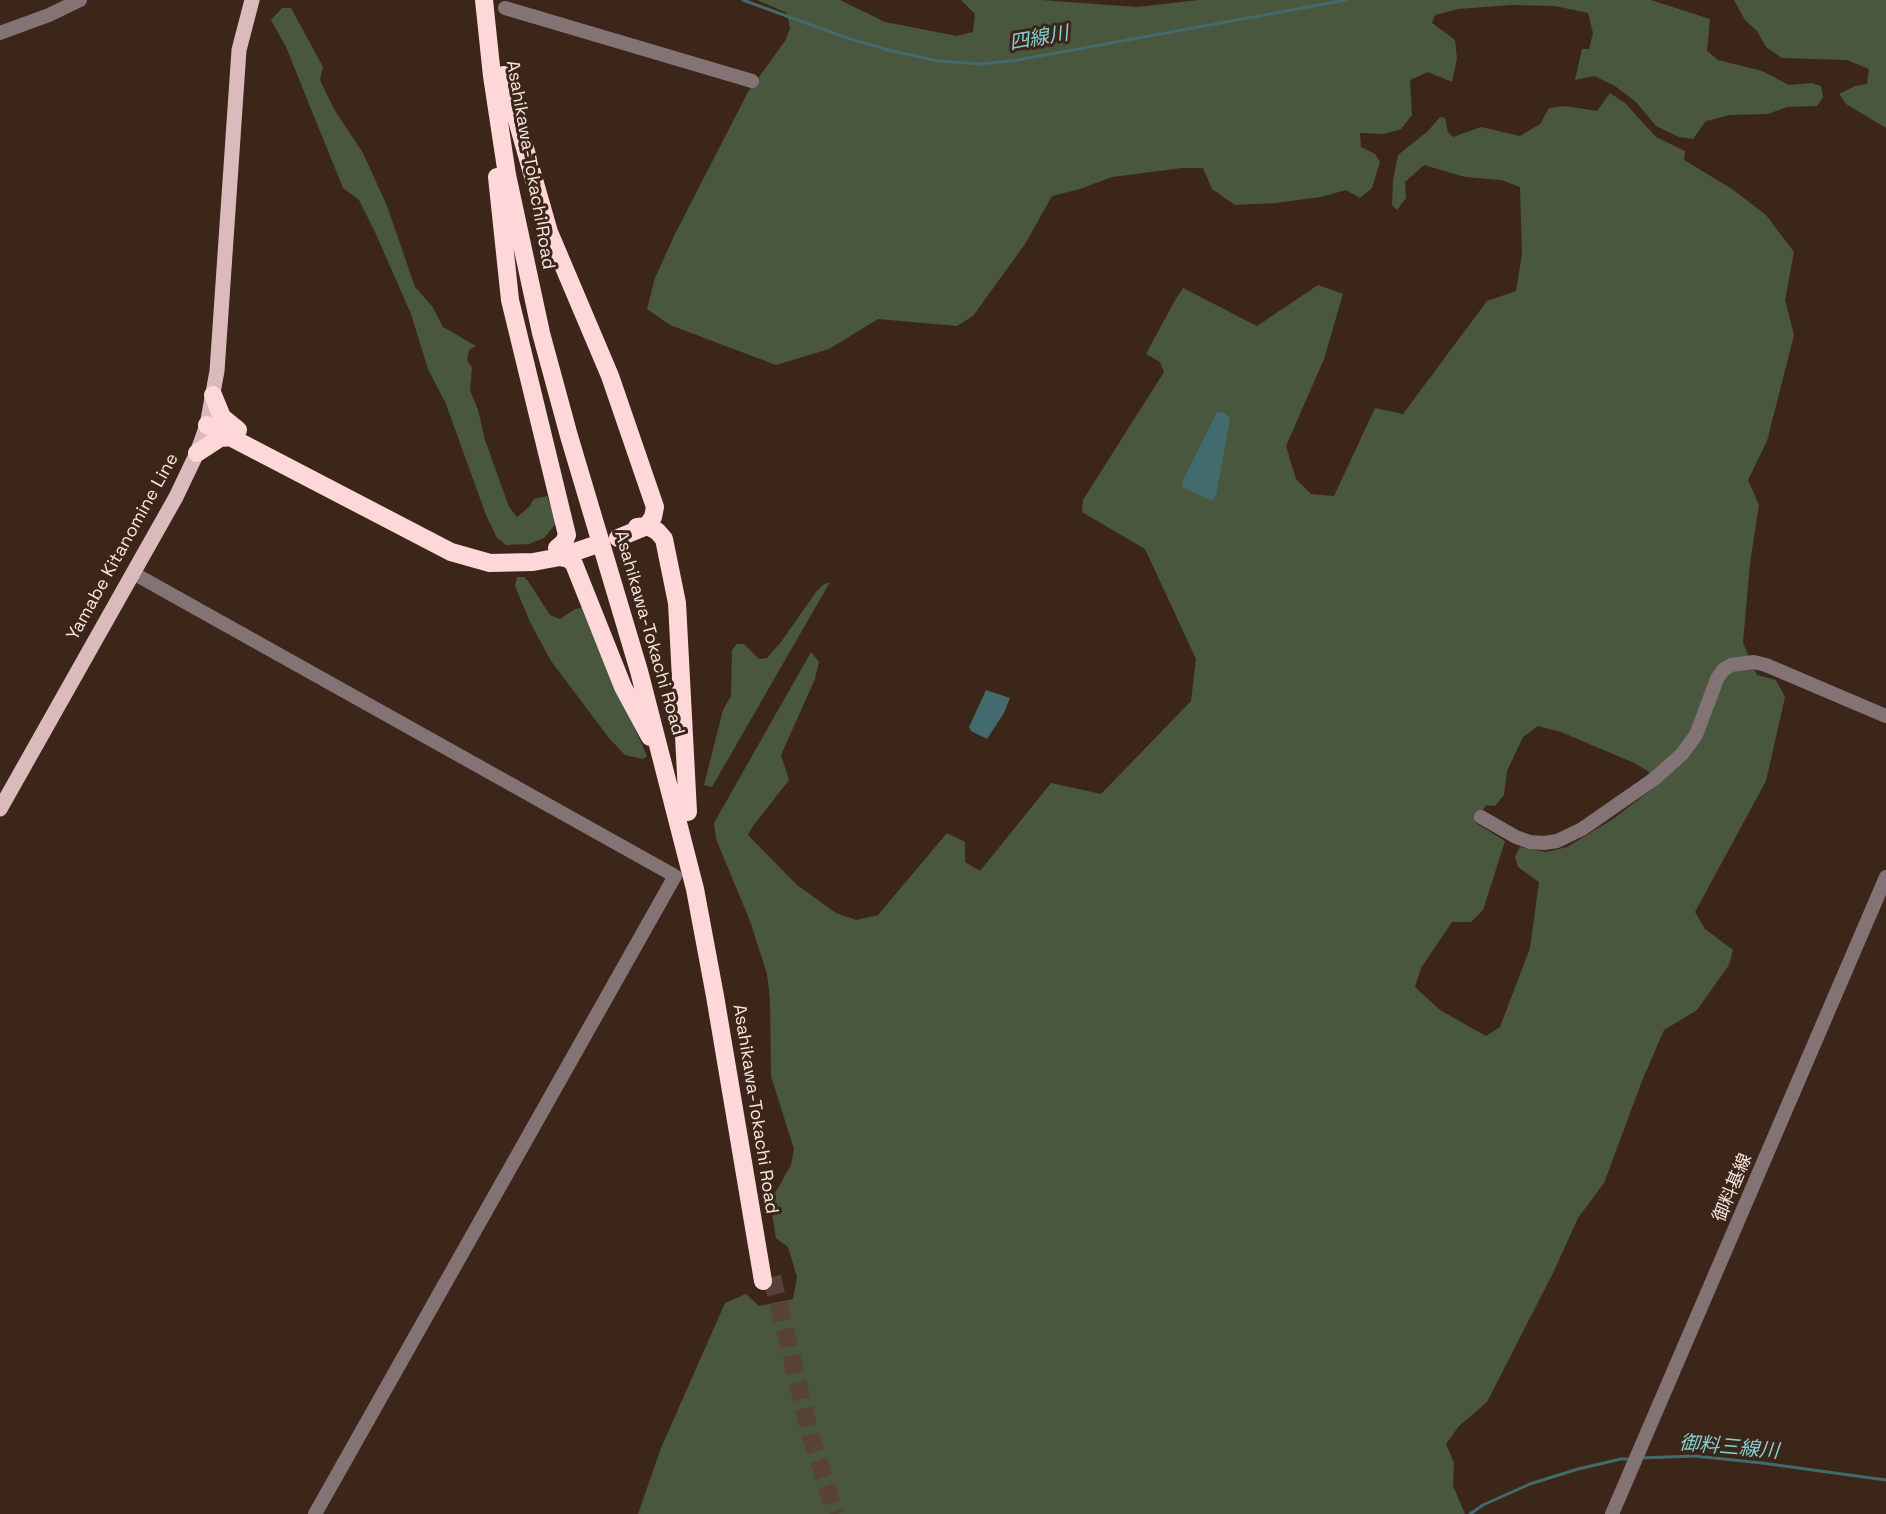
<!DOCTYPE html>
<html>
<head>
<meta charset="utf-8">
<style>
  body { margin:0 }
  canvas { display:block; background:#3c2519 }
</style>
</head>
<body>
<canvas width="1886" height="1514"></canvas>
<script>
const ctx = document.querySelector('canvas').getContext('2d');
ctx.lineJoin = 'round';
function fillPath(path, color) { ctx.fillStyle = color; ctx.fill(path, 'evenodd'); }
const poly = rows => new Path2D(rows.map(r => 'M' + r).join(''));
function strokePath(path, color, width, dash) { ctx.strokeStyle = color; ctx.lineWidth = width; ctx.lineCap = dash ? 'butt' : 'round'; ctx.setLineDash(dash || []); ctx.stroke(path); }
function write(font, color, halo, rows, align = 'center') {
  ctx.font = font + ' "Space Grotesk","Noto Sans JP",sans-serif'; ctx.lineWidth = 6; ctx.setLineDash([]); ctx.textBaseline = 'middle'; ctx.strokeStyle = halo; ctx.fillStyle = color; for (const [text, x, y, turn = 0] of rows) {
    ctx.save(); ctx.translate(x, y); ctx.rotate((+turn || 0) * Math.PI / 180); ctx.textAlign = isNaN(turn) ? turn : align; if (halo) ctx.strokeText(text, 0, 0); ctx.fillText(text, 0, 0); ctx.restore();
  }
}
const green = poly([
  [757,0,840,0,885,22,957,36,973,32,975,14,961,0,1041,0,1137,7,1199,0,1651,0,1710,19,1707,51,1718,60,1762,71,1789,85,1811,83,1821,86,1823,97,1817,106,1787,107,1768,114,1730,115,1706,121,1693,139,1679,137,1656,126,1636,102,1615,86,1594,76,1575,80,1582,49,1589,49,1593,33,1588,13,1555,6,1511,5,1458,9,1435,15,1432,23,1455,40,1457,59,1452,82,1428,72,1410,80,1412,115,1401,129,1384,134,1360,133,1361,147,1375,154,1380,162,1372,188,1360,198,1346,190,1321,197,1275,203,1235,205,1212,189,1203,168,1182,168,1112,177,1080,189,1052,196,1025,244,973,316,957,326,878,319,829,349,776,365,670,325,647,309,655,278,675,234,748,92,785,41,790,29,787,13],
  [1734,0,1886,0,1886,128,1846,104,1839,94,1855,86,1867,84,1869,69,1847,60,1782,58,1766,47,1757,31,1745,20],
  [282,8,291,8,323,67,320,80,334,109,363,153,387,206,415,287,432,306,443,327,476,346,469,350,467,360,472,368,470,390,478,410,485,440,509,507,517,517,529,507,534,499,547,496,557,522,544,538,529,544,506,545,497,538,486,515,446,404,428,369,411,314,375,232,359,200,343,188,286,47,271,20],
  [1610,93,1625,103,1656,137,1685,151,1684,160,1732,189,1766,215,1794,252,1785,300,1794,335,1767,441,1748,480,1759,505,1750,563,1743,643,1757,675,1776,680,1785,697,1766,781,1695,912,1705,929,1733,950,1729,965,1697,1010,1664,1030,1642,1081,1604,1183,1578,1218,1553,1273,1487,1402,1459,1426,1446,1444,1454,1463,1453,1486,1465,1514,638,1514,661,1448,725,1303,746,1294,759,1306,793,1299,797,1277,788,1247,776,1238,772,1214,774,1195,791,1165,794,1149,771,1076,770,1000,767,974,750,921,716,839,714,823,811,652,819,662,815,679,781,755,789,780,753,826,748,835,797,885,836,913,856,920,878,915,947,833,965,842,965,862,980,871,1051,783,1101,794,1191,701,1196,659,1145,549,1082,512,1083,500,1164,372,1160,362,1146,354,1174,302,1183,288,1257,326,1318,285,1343,294,1324,359,1286,446,1296,479,1311,494,1334,496,1375,408,1403,414,1487,301,1516,291,1522,254,1520,187,1501,180,1465,177,1424,165,1405,182,1406,198,1397,210,1392,205,1393,180,1398,155,1428,131,1440,117,1445,118,1448,132,1453,137,1481,127,1520,136,1540,124,1549,108,1565,106,1597,111],
  [1538,726,1561,732,1632,762,1648,771,1656,786,1613,819,1567,847,1546,852,1520,847,1515,857,1518,867,1539,882,1530,948,1500,1027,1486,1036,1440,1010,1415,987,1421,968,1452,922,1471,922,1483,910,1505,841,1476,823,1486,805,1495,806,1504,795,1507,771,1523,737],
  [517,577,524,577,528,581,550,615,560,619,575,609,582,608,647,756,643,759,625,755,609,738,551,661,530,622,515,586],
  [830,582,712,787,704,785,723,710,731,696,732,650,737,644,744,644,759,659,767,658,781,642,816,592,824,584]
]);
const water = poly([
  [1217,412,1225,413,1230,419,1216,496,1212,501,1182,487,1182,482],
  [986,690,1010,698,1004,713,987,739,971,731,969,727]
]);
const stream = poly([
  [743,0,847,38,892,51,938,61,981,64,1018,60,1346,0],
  [1640,1458,1695,1456,1762,1463,1886,1480],
  [1470,1514,1483,1505,1530,1484,1578,1469,1621,1459,1631,1459]
]);
const highwayTunnel = poly([
  [772,1277,811,1437,836,1514]
]);
const minor = poly([
  [505,8,752,81],
  [0,33,49,15,80,0],
  [133,573,675,876,315,1514],
  [1481,817,1516,837,1530,842,1544,843,1557,841,1582,829,1654,779,1682,754,1696,735,1717,679,1723,670,1731,665,1754,662,1766,665,1886,716],
  [1612,1514,1886,877]
]);
const major = poly([
  [0,809,176,497,197,453,207,425,217,371,239,50,252,0]
]);
const highway = poly([
  [484,0,492,76,507,175,541,333,569,436,639,671,695,889,715,996,763,1281],
  [504,75,549,232,610,376,655,507,653,517,647,526,618,538],
  [497,177,510,300,567,535,564,542,557,548],
  [213,395,222,417,238,430],
  [207,425,451,552,490,563,533,562,560,557,592,546],
  [197,453,220,438,234,437],
  [637,527,647,526,657,531,664,539,677,603,688,812],
  [560,557,569,559,574,564,623,687,650,737]
]);
const streetNames = [
  ["Asahikawa-Tokachi Road",530,165,80],
  ["Yamabe Kitanomine Line",123,547,-61],
  ["Asahikawa-Tokachi Road",649,633,74],
  ["Asahikawa-Tokachi Road",755,1109,81],
  ["御料基線",1733,1188,-67]
];
const waterNames = [
  ["四線川",1039,39,-10],
  ["御料三線川",1729,1448,5]
];
fillPath(green, '#4a573f');
fillPath(water, '#436a6c');
strokePath(stream, '#436a6c', 3);
strokePath(highwayTunnel, '#584237', 18, [18, 9]);
strokePath(minor, '#837374', 14);
strokePath(major, '#dbbabc', 15);
strokePath(highway, '#fed7d9', 18);
write('18px', '#f7e7df', '#3c2519', streetNames);
write('italic 20px', '#85cfd4', '#3c2519', waterNames);
</script>
</body>
</html>
